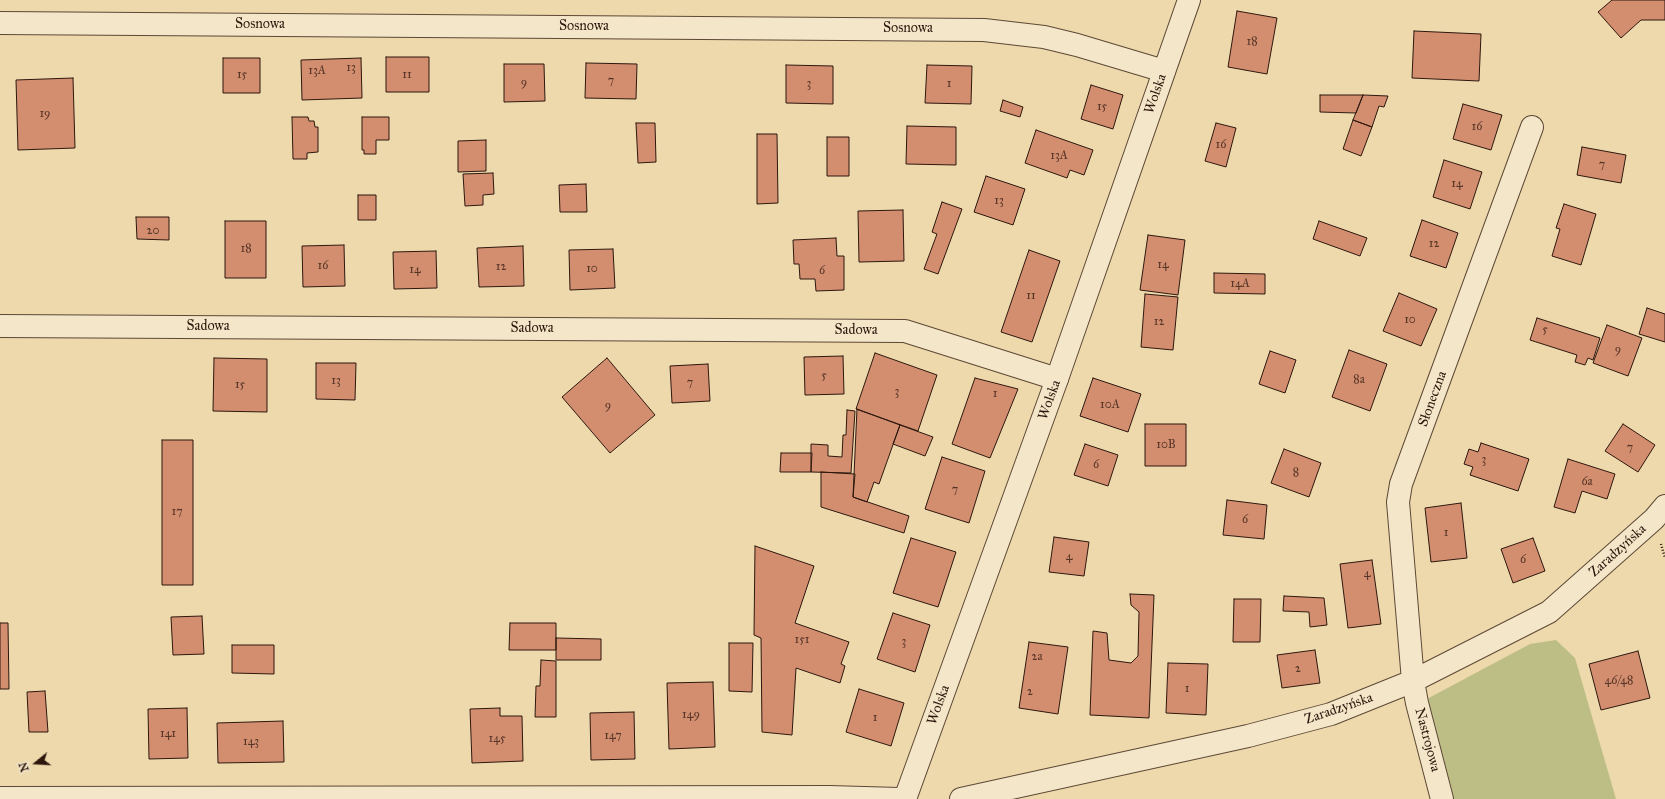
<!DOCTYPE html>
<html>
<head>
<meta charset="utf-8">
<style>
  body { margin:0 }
  #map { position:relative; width:1665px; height:799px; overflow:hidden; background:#edd9ac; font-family:"IM FELL Great Primer",serif }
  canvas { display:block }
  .north { position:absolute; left:16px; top:743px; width:40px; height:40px; -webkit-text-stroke:3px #f3e6c9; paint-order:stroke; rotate:252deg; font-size:11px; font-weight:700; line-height:16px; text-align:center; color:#2d170d }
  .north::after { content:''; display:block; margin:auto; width:14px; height:18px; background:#2d170d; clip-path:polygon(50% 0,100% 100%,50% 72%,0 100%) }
</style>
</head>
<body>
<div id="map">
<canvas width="1665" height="799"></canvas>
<div class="north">N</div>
</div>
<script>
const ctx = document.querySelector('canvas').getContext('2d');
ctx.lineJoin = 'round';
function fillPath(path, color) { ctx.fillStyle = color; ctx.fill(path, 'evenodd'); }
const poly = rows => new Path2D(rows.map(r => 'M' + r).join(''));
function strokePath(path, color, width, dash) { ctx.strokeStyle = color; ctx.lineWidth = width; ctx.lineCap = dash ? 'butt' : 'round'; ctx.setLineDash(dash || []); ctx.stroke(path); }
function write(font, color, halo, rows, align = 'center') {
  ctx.font = font + ' "IM FELL Great Primer",serif'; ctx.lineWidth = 3; ctx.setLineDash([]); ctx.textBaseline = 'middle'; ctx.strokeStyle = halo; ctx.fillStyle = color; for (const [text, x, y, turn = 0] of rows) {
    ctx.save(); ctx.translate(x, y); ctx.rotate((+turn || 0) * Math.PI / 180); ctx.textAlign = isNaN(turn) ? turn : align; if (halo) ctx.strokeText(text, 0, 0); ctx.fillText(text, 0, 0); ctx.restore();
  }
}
const green = poly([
  [1556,640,1575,658,1616,799,1452,799,1425,700,1530,644]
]);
const building = poly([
  [1612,0,1665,0,1665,20,1641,20,1621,38,1598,12,1612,0],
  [1237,11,1277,18,1267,74,1228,67,1237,11],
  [1414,31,1481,34,1479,81,1412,78,1414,31],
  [386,57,429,57,429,92,386,92,386,57],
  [223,58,260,58,260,93,223,93,223,58],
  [361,58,362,98,302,100,301,60,361,58],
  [586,63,637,64,636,99,585,98,586,63],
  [504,64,544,64,545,101,504,102,504,64],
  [786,65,833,66,833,104,786,103,786,65],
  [927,65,972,66,971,104,925,103,927,65],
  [73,78,75,148,18,150,16,80,73,78],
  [1091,85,1123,95,1113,129,1081,119,1091,85],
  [1320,95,1363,95,1356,113,1320,112,1320,95],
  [1363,95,1388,96,1384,107,1379,106,1372,127,1353,120,1363,95],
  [1003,100,1023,107,1020,117,1000,111,1003,100],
  [1463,104,1502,115,1491,150,1453,139,1463,104],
  [292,117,308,117,309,121,314,121,315,127,318,127,318,152,307,153,307,159,293,159,292,117],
  [362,117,389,117,389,140,376,140,376,154,364,154,364,150,362,150,362,117],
  [1353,120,1372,127,1361,156,1343,149,1353,120],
  [636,123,655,123,656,162,638,163,636,123],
  [1216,123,1236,128,1226,167,1205,161,1216,123],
  [907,126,956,127,956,165,906,164,907,126],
  [1036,130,1093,150,1084,175,1070,170,1067,178,1025,163,1036,130],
  [757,134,777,134,778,203,757,204,757,134],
  [827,137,849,137,849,176,827,176,827,137],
  [486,140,486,171,458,172,458,141,486,140],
  [1582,147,1626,155,1621,183,1577,175,1582,147],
  [1444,160,1482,172,1470,209,1433,197,1444,160],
  [493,173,494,194,483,195,483,205,465,206,463,174,493,173],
  [986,176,1025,189,1013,225,974,212,986,176],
  [586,184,587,212,560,212,559,185,586,184],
  [358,195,376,195,376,220,358,220,358,195],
  [942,202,962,209,938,274,924,269,937,234,932,232,942,202],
  [1564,204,1596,214,1581,265,1552,256,1560,229,1556,228,1564,204],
  [903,210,904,261,859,262,858,211,903,210],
  [136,217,169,217,169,240,137,239,136,217],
  [1422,220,1458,233,1446,268,1410,256,1422,220],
  [225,221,266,221,266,278,225,278,225,221],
  [1319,221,1367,238,1360,256,1313,239,1319,221],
  [1148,235,1185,240,1178,295,1140,290,1148,235],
  [836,238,837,256,844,256,844,290,816,291,815,279,800,279,799,264,794,264,793,240,836,238],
  [344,245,345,286,303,287,302,246,344,245],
  [523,246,524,286,479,287,477,248,523,246],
  [613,249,615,288,570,290,569,250,613,249],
  [1029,250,1060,261,1032,342,1001,332,1029,250],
  [436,251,437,288,394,289,393,252,436,251],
  [1214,273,1265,274,1265,294,1214,293,1214,273],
  [1399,293,1437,309,1421,346,1383,331,1399,293],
  [1145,294,1178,297,1173,350,1141,347,1145,294],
  [1647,308,1665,314,1665,342,1639,334,1647,308],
  [1537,318,1600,338,1593,360,1588,358,1585,365,1575,362,1577,355,1530,340,1537,318],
  [1607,325,1642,338,1628,376,1593,363,1607,325],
  [1349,350,1387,364,1370,411,1332,397,1349,350],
  [1270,351,1296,360,1285,393,1259,384,1270,351],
  [875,353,937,375,918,431,856,409,875,353],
  [843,356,844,394,805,395,804,357,843,356],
  [214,358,267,359,267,412,213,411,214,358],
  [607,358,655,415,610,453,562,397,607,358],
  [316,363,356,363,355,400,316,399,316,363],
  [708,364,710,401,672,403,670,366,708,364],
  [975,378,1018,389,990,458,952,444,975,378],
  [1093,378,1141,394,1128,432,1080,416,1093,378],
  [857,409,900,425,879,484,874,482,867,502,853,497,857,409],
  [847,410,855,411,851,473,811,472,811,444,828,445,828,456,842,457,843,435,846,435,847,410],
  [1145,424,1186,424,1186,466,1145,466,1145,424],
  [1623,424,1655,445,1638,472,1605,451,1623,424],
  [900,425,933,437,925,456,893,444,900,425],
  [162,440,193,440,193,585,162,585,162,440],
  [1481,443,1529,459,1518,491,1470,475,1473,467,1464,464,1469,449,1478,452,1481,443],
  [1085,444,1118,455,1108,486,1074,475,1085,444],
  [1284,449,1321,463,1309,497,1271,483,1284,449],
  [781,453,812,453,811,472,780,472,781,453],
  [942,457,985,471,969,523,925,509,942,457],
  [1568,459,1615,474,1607,499,1582,491,1575,513,1554,507,1568,459],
  [821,472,855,474,853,497,909,516,904,533,821,507,821,472],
  [1227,500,1267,505,1264,539,1223,535,1227,500],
  [1461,503,1467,558,1431,562,1425,508,1461,503],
  [1054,537,1089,542,1084,576,1049,572,1054,537],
  [911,538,956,552,938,607,893,593,911,538],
  [1533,538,1545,571,1513,583,1501,549,1533,538],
  [755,546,814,566,795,623,849,642,841,664,845,666,840,683,796,668,792,735,762,732,761,638,754,635,755,546],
  [1372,560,1381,624,1348,628,1340,564,1372,560],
  [1130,594,1154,595,1149,718,1090,715,1093,631,1107,633,1109,660,1131,663,1138,656,1139,612,1131,605,1130,594],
  [1284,596,1324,598,1327,625,1310,627,1309,612,1283,611,1284,596],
  [1234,599,1261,599,1260,642,1233,642,1234,599],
  [893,613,930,625,915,672,877,659,893,613],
  [202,616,204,654,173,655,171,617,202,616],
  [0,623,8,623,9,689,0,689,0,623],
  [510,623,556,623,556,650,509,650,510,623],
  [556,638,601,639,601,660,556,660,556,638],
  [1029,642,1068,647,1058,714,1019,708,1029,642],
  [729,643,753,643,752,692,729,691,729,643],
  [232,645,274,645,274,674,232,673,232,645],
  [1315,650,1320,683,1282,688,1277,655,1315,650],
  [1638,651,1650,698,1601,710,1589,664,1638,651],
  [541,660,556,661,556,717,535,717,536,686,540,686,541,660],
  [1168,663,1208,664,1206,715,1166,713,1168,663],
  [713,682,715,747,669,749,667,683,713,682],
  [859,689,904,703,891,746,846,732,859,689],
  [45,691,48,732,29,732,27,692,45,691],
  [187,708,188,758,149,759,148,709,187,708],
  [500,708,500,716,522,716,523,761,472,763,470,709,500,708],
  [634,712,635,759,591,760,590,713,634,712],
  [283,721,284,762,218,763,217,723,283,721]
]);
const path = poly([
  [1661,544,1665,558]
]);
const minor = poly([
  [0,23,984,30,1044,37,1077,45,1164,71],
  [0,326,905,331,1057,379],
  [961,799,1248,736,1331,714,1413,681,1549,612,1654,519,1665,506],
  [1442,799,1417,703,1413,681,1398,502,1401,484,1532,127]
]);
const tertiary = poly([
  [0,798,829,797,899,799],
  [905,799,1057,379,1189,0]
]);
const numberNames = [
  ["18",1252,42],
  ["13",351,68],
  ["13A",317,71],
  ["15",242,75],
  ["11",407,75],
  ["7",611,81],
  ["9",524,83],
  ["3",809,84],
  ["1",949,84],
  ["15",1102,107],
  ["19",45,114],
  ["16",1477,127],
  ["16",1221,145],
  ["13A",1059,156],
  ["7",1602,165],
  ["14",1457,184],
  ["13",999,201],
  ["20",153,231],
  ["12",1434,244],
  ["18",246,249],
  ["14",1163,265],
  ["16",323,266],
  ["12",501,267],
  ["10",592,269],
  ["14",415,270],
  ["6",822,271],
  ["14A",1240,284],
  ["11",1031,296],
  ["10",1410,320],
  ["12",1159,322],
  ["5",1545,330],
  ["9",1618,350],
  ["5",824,376],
  ["8a",1359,380],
  ["13",336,381],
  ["7",690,383],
  ["15",240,385],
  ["3",897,392],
  ["1",995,394],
  ["10A",1110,405],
  ["9",608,406],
  ["10B",1166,445],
  ["7",1630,448],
  ["3",1484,460],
  ["6",1096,465],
  ["8",1296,473],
  ["6a",1587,482],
  ["7",955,490],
  ["17",177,512],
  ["6",1245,520],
  ["1",1446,533],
  ["4",1069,557],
  ["6",1523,560],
  ["4",1367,574],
  ["151",802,640],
  ["3",904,642],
  ["2a",1037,657],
  ["2",1298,669],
  ["46/48",1619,681],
  ["1",1187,689],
  ["2",1030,692],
  ["149",691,715],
  ["1",875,718],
  ["141",168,734],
  ["147",613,736],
  ["145",497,739],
  ["143",251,742]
];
const streetNames = [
  ["Sosnowa",260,25],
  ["Sosnowa",584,27],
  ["Sosnowa",908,29],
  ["Wolska",1156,94,-71],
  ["Sadowa",208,327],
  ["Sadowa",532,329],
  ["Sadowa",856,331],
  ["Słoneczna",1433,399,-70],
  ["Wolska",1050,400,-70],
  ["Zaradzyńska",1618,551,-42],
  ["Wolska",939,705,-70],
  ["Zaradzyńska",1339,709,-19],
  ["Nastrojowa",1427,740,75]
];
fillPath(green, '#bdbe86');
fillPath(building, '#d38e70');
strokePath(building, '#2d170d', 1);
strokePath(minor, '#5d4835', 24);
strokePath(tertiary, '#5d4835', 24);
strokePath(path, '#2d170d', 2.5, [1, 2]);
strokePath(minor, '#f3e6c9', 22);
strokePath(tertiary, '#f3e6c9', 22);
write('12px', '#563526', null, numberNames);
write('14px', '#2d170d', '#f3e6c9', streetNames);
</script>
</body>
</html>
